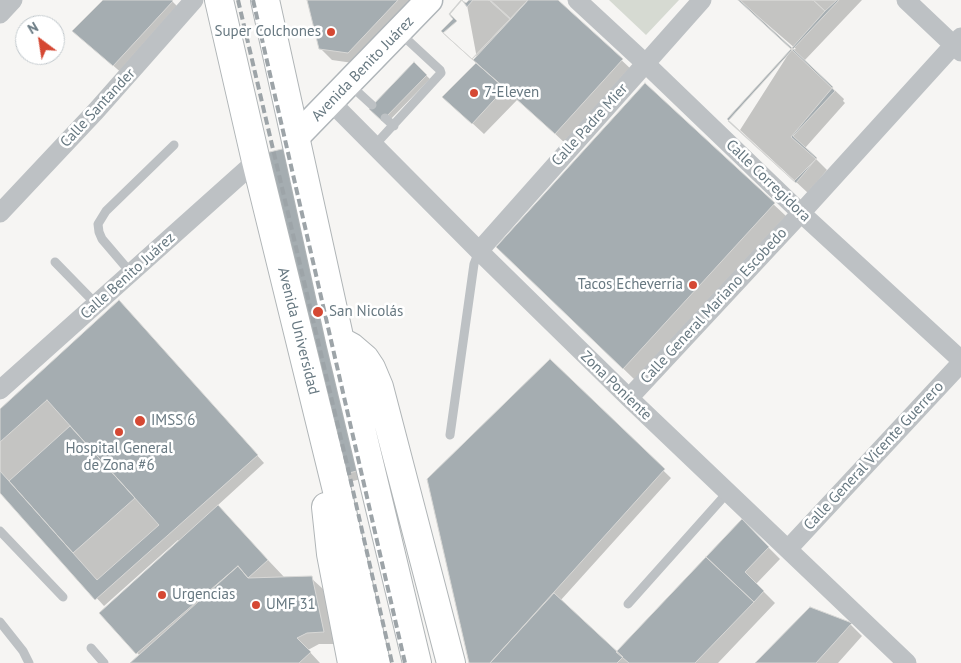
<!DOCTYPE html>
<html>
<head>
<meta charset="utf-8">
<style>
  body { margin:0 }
  #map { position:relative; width:961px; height:663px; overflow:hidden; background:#f6f5f3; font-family:"PT Sans",sans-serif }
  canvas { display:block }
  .north { position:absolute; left:15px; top:15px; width:50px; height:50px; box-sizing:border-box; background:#fff; border:1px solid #c2c9cd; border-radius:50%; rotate:329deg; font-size:14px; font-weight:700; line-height:20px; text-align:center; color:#677881 }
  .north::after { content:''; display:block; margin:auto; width:18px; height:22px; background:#d54833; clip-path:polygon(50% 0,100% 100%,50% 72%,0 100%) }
</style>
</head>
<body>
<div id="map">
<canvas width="961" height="663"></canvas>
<div class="north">N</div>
</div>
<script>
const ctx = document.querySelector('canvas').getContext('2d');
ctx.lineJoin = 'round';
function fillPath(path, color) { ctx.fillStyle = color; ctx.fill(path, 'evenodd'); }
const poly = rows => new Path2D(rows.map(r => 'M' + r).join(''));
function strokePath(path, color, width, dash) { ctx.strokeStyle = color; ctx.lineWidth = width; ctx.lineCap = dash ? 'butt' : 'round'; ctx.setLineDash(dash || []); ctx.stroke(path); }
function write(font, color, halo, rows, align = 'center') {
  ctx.font = font + ' "PT Sans",sans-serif'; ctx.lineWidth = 5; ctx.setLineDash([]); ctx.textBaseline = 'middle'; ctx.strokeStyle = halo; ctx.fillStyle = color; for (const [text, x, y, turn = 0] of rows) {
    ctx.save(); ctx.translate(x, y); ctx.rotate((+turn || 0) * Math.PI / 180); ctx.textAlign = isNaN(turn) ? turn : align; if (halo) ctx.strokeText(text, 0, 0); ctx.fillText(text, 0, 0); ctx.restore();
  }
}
const green = poly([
  [609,0,679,0,646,35]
]);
const shadow = poly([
  [105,0,171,0,184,13,125,76,74,31],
  [309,0,420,0,360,64,332,60,320,48],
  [471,0,558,0,633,71,567,145,518,99,484,134,444,97,478,64,467,5],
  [739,0,862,0,804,61,844,99,843,101,845,103,805,148,827,170,808,193,740,130,791,50,796,49],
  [414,64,430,79,386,124,370,109],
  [645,85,786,216,635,380,498,247],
  [263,155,381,474,345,483],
  [127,310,264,463,217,506,285,578,311,578,323,589,335,644,319,644,308,650,320,663,132,663,140,656,101,613,180,542,178,540,104,606,0,492,0,411],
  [550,361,671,478,560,601,616,654,742,521,780,559,756,584,775,603,718,663,470,663],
  [810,609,851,625,862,636,838,663,757,663]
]);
const building = poly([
  [103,0,172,0,173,1,113,66,72,31,103,0],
  [307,0,398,0,348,53,319,49,307,0],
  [461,0,466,3,469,0,490,0,511,19,473,60,441,31,453,19,449,14,461,0],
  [462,0,467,7,473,0,489,0,510,19,472,59,443,33,457,21,450,14,462,0],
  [489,0,528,0,510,19,489,0],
  [490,0,528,0,511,19,490,0],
  [528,0,558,0,623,59,555,134,472,59,528,0],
  [738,0,813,0,825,11,791,49,738,0],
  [740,0,839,0,793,49,740,0],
  [813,0,837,0,825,11,813,0],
  [791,49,835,91,793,136,817,158,794,181,727,119,791,49],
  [793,49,833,87,791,137,816,159,796,183,728,121,793,49],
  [414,62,427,75,382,121,369,109,414,62],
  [476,63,505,88,472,124,442,97,476,63],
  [645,83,775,203,623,369,496,247,645,83],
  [299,145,374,467,336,476,261,154,299,145],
  [119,300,258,455,95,600,0,493,0,409,119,300],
  [550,359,665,469,490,663,469,663,427,479,550,359],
  [47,400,159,525,97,580,0,471,0,442,47,400],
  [70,426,135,498,73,553,9,481,70,426],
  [218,505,268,560,248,578,238,566,136,654,99,613,218,505],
  [742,519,769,547,745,572,764,591,754,602,706,557,742,519],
  [706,557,754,602,695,663,629,663,616,652,706,557],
  [238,566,248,578,312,576,324,632,307,633,297,638,311,652,299,663,130,663,238,566],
  [554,593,623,657,617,663,490,663,554,593],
  [810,607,852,623,816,663,755,663,810,607]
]);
const lane = poly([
  [349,84,372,105],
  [385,118,394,126],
  [374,146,441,73,440,70,400,33],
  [55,262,96,304],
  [131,273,102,239,99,232,98,224,106,211,174,145],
  [450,435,474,264,479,251],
  [0,531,63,597],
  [628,604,728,492],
  [0,622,23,651,29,663],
  [91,648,104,663]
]);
const street = poly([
  [577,0,645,63,801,213,961,360],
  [906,0,961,52],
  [0,14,13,0],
  [331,102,479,251,629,398,907,663],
  [0,213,96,111,194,0],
  [479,251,702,0],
  [0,390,256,161],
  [629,398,801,213,961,37],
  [788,549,961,363]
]);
const secondary = poly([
  [296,137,429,0]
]);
const highway = poly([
  [219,0,256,161,342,511,376,663],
  [265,0,340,341,417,663],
  [340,341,351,347,365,359,371,368,379,387,451,663],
  [326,507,331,554,352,663]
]);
const rail = poly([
  [238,0,349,473,392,663],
  [253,0,405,663]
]);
const markers = [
  [331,32,5,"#d54833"],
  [474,93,5,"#d54833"],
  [693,285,5,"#d54833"],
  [318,312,6,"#d54833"],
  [140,421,6,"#d54833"],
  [119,432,5,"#d54833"],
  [162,595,5,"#d54833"],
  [256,605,5,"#d54833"]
];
const poiNames = [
  ["Super Colchones",321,32,"right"],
  ["7-Eleven",484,93],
  ["Tacos Echeverria",683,285,"right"],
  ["San Nicolás",329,312],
  ["IMSS 6",151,421],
  ["Hospital General",119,449,"center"],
  ["de Zona #6",119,466,"center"],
  ["Urgencias",172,595],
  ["UMF 31",266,605]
];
const streetNames = [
  ["Avenida Benito Juárez",363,69,-46],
  ["Calle Santander",98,108,-47],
  ["Calle Padre Mier",590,125,-48],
  ["Calle Corregidora",768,181,44],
  ["Calle Benito Juárez",128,276,-42],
  ["Calle General Mariano Escobedo",714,306,-47],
  ["Avenida Universidad",298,331,76],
  ["Zona Poniente",616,386,44],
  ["Calle General Vicente Guerrero",874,456,-47]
];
fillPath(green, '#d6dad2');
fillPath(shadow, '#0003');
fillPath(building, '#a5adb1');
strokePath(building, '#d7d7d5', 1);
strokePath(secondary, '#afb5b9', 29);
strokePath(highway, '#b0b5b7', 30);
strokePath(lane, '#bdc1c4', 9);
strokePath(street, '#bdc1c4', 19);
strokePath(secondary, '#fff', 26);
strokePath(highway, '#fff', 28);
strokePath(rail, '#9da4a8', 4, [8, 4]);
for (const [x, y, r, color] of markers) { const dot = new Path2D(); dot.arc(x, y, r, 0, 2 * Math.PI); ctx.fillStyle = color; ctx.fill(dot); strokePath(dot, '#fff', 2); }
write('15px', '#677881', '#fff', poiNames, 'left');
write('15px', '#677881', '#fff', streetNames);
</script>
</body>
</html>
